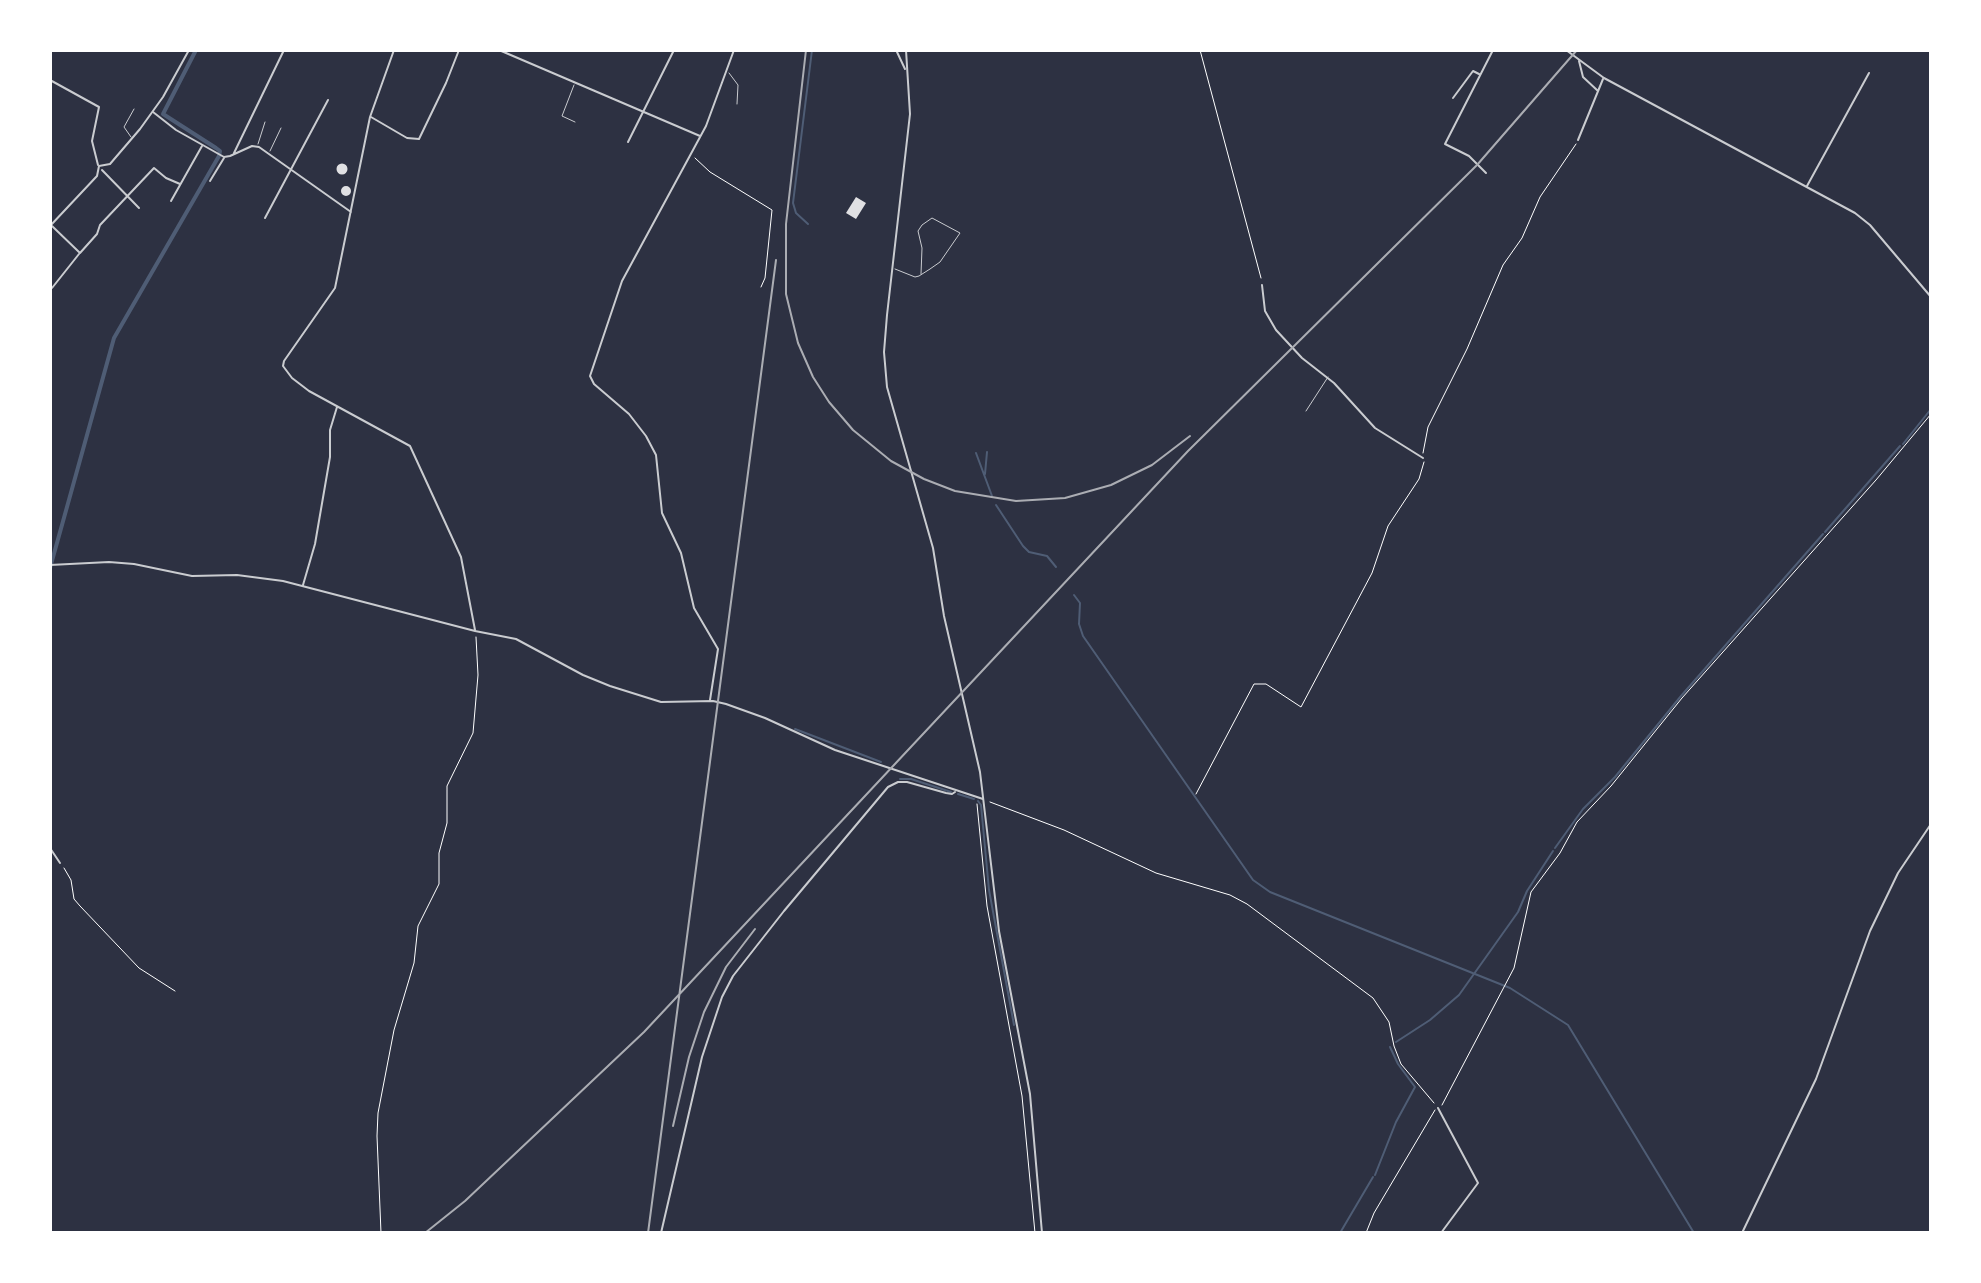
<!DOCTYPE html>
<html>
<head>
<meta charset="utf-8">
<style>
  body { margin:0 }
  #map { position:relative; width:1981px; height:1283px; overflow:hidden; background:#2d3142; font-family:Montserrat,sans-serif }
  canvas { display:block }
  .frame { position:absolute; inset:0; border:52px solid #fff; pointer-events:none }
</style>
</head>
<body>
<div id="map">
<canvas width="1981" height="1283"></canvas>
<div class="frame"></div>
</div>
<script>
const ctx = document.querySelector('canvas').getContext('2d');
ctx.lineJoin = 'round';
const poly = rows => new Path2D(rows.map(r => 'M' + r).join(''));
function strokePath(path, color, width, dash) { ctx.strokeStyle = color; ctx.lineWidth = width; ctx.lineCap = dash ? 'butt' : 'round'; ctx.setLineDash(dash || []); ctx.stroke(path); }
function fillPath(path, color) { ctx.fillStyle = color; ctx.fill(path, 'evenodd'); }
const stream = poly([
  [808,224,796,213,793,203,812,50],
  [1903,444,1931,409],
  [976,453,992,496],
  [985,474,987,452],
  [996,505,1023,546,1029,552,1047,556,1056,567],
  [1825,532,1900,446],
  [1074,595,1080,603,1079,624,1083,636,1253,880,1270,892,1510,988,1568,1025,1694,1233],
  [795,729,881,762],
  [900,779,911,779,951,792],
  [958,794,974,799],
  [978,801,981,805,989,890,1014,1025],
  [1555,848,1583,809,1615,777,1681,696,1823,534],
  [1396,1042,1430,1020,1459,995,1518,912,1527,891,1553,851],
  [1375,1175,1396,1122,1415,1087,1398,1064,1390,1047],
  [1340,1233,1373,1177]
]);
const canal = poly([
  [50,568,114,338,219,156,220,151,216,148,163,114,196,50]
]);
const building = poly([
  '336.5 169a5.5 5.5 0 1 1 11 0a5.5 5.5 0 1 1-11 0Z',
  '341 191a5 5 0 1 1 10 0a5 5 0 1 1-10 0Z',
  [856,197,866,203,856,219,846,213]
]);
const path = poly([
  [1200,50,1261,278],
  [695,158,710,172,772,210,765,278,761,287],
  [1423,453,1428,427,1467,349,1503,265,1522,238,1540,197,1576,144],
  [1196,794,1254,684,1266,684,1301,707,1372,573,1388,526,1419,479,1424,462],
  [990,802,1064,830,1156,873,1230,895,1247,904,1373,998,1389,1022,1394,1046,1401,1064,1434,1103],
  [977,804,987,906,1022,1096,1035,1233],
  [64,868,71,880,74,899,80,906,139,968,175,991],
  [1442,1105,1514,968,1531,892,1560,853,1577,822,1611,786,1682,698,1876,480,1931,414],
  [381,1233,377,1136,378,1113,394,1030,414,963,418,926,439,884,439,853,447,823,447,786,473,733,478,675,476,637],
  [1366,1233,1374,1213,1435,1110]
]);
const service = poly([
  [729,73,738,85,737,104],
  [574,85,562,116,575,122],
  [131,137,124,127,134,109],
  [258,144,265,122],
  [270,151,281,128],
  [895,269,915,277,919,276,930,269,940,262,960,233,932,218,922,225,918,231,922,248,921,274],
  [1306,411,1328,377]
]);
const minor = poly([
  [394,50,370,117,335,288,284,361,283,366,292,378,309,391,410,446,461,557,475,630],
  [499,50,700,136],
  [1579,61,1583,77,1598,91],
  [50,80,99,107,92,141,98,165],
  [1453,98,1473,71,1479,74],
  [153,112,176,130,224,157,230,156,252,146,259,147,351,212],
  [371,117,407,138,419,139,446,83,459,50],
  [1578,140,1603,79],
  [628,142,674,50],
  [234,153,284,50],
  [102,170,139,208],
  [1486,173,1469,156,1445,144,1493,50],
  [210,181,224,158],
  [1807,186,1869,73],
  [171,201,202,146],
  [265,218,328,100],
  [52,226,80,253,97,234,100,225,154,168,166,178,180,184],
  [1262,285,1265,311,1276,330,1302,358,1334,383,1375,428,1423,458],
  [52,288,79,254],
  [50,565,109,562,134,564,192,576,237,575,283,581,475,631,516,639,583,675,610,686,661,702,713,701,726,704,765,718,835,750,983,799],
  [303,585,315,544,330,457,330,430,337,407],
  [710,700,718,649,694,608,681,553,662,513,656,455,646,436,629,414,594,384,590,376,622,281,706,126,734,50],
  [50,848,60,863],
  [1438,1108,1478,1183,1441,1233],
  [661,1233,702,1057,722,997,733,976,784,911,888,787,898,782,907,782,946,793,952,794,955,792],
  [1742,1233,1816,1079,1870,931,1898,873,1931,824]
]);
const tertiary = poly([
  [906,50,910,114,887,315,884,352,887,387,933,548,944,616,980,772,999,931,1030,1094,1042,1233],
  [1566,50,1604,78,1855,213,1870,225,1931,297],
  [897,52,905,69],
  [50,226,97,176,99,166,110,164,140,129,163,97,189,50]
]);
const rail = poly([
  [806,50,786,224,786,294,798,343,813,377,829,402,853,430,891,461,924,479,955,491,1016,501,1065,498,1111,485,1152,465,1190,436],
  [673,1126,689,1057,704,1012,726,967,755,929],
  [425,1233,465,1201,644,1032,1188,451,1477,165,1577,50],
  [648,1233,776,260]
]);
strokePath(stream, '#4f5d75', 2);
strokePath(canal, '#4f5d75', 4);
fillPath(building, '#e0e0e3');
strokePath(path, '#fff', 1);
strokePath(service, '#caccd0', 1);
strokePath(minor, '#caccd0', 2);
strokePath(tertiary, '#caccd0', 2);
strokePath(rail, '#abadb3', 2);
</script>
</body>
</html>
